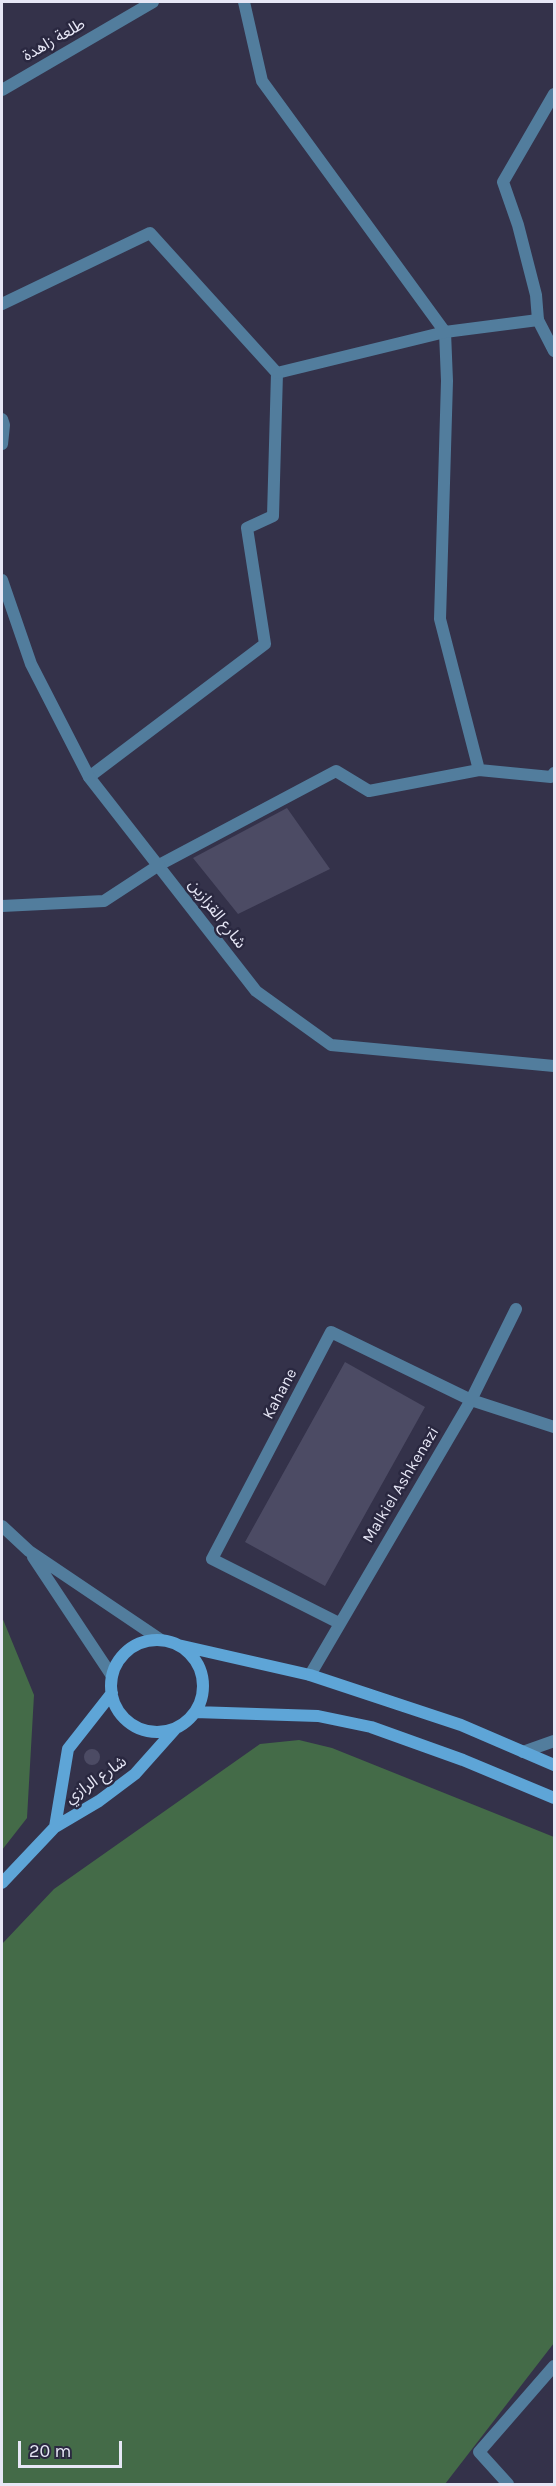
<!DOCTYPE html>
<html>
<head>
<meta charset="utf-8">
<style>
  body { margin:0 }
  #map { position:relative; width:556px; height:2486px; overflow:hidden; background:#34324a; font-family:Karla,sans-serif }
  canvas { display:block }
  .frame { position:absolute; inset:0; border:3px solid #e7e7f6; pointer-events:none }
  .scale { position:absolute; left:18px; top:2441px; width:104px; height:27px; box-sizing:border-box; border:3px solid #e7e7f6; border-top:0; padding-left:8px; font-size:18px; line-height:21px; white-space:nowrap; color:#e7e7f6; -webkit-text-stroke:4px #2a2840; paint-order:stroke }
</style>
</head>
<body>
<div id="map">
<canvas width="556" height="2486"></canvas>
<div class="frame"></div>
<div class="scale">20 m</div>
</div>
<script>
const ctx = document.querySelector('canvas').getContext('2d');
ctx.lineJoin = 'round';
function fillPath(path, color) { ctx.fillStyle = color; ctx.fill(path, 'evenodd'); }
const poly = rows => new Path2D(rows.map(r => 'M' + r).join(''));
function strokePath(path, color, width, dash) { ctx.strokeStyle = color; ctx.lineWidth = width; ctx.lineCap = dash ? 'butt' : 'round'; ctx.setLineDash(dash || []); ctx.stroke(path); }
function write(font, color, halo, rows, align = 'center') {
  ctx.font = font + ' Karla,"Noto Sans Arabic",sans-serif'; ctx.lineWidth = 5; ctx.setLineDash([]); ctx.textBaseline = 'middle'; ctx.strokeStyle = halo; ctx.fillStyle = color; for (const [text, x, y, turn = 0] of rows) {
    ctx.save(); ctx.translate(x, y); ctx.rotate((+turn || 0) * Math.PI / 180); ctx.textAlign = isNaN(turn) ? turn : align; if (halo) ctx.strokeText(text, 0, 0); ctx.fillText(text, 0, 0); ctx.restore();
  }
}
const green = poly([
  [2,1617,34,1695,27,1818,2,1850],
  [299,1740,332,1748,554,1837,554,2343,445,2484,2,2484,2,1944,54,1889,260,1744]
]);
const building = poly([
  [287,808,330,869,238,914,193,858],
  [345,1362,425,1407,325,1586,245,1542],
  '84 1757a8 8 0 1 1 16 0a8 8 0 1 1-16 0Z'
]);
const pedestrian = poly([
  [538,320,554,351],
  [479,770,551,777,554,773],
  [89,777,265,644,247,528,273,516,277,373],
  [159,865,336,771,369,791,479,770,440,619,447,381,445,332]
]);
const minor = poly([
  [244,2,262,81,445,332],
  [2,90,153,2],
  [2,304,150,233,277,373,445,332,538,320,536,295,518,225,503,182,554,94],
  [2,419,4,425,2,444],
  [2,580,31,664,89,777,256,991,331,1045,554,1066],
  [2,906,104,901,159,865],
  [339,1623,212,1559,331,1332,471,1400,554,1427],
  [310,1675,471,1400,516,1309],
  [508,2484,479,2452,554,2366]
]);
const tertiary = poly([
  [2,1526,29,1551,161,1640],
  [33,1557,112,1676],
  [523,1752,554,1741]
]);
const secondary = poly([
  '111 1686a46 46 0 1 1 92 0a46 46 0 1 1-92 0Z',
  [178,1645,310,1675,461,1725,554,1765],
  [195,1712,318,1716,371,1727,463,1760,554,1798],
  [55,1827,68,1749,112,1693],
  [2,1883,55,1827,99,1801,135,1774,176,1728]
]);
const streetNames = [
  ["طلعة زاهدة",54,40,-30],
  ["شارع القزازين",217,914,52],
  ["Kahane",280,1394,-62],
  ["Malkiel Ashkenazi",401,1485,-59],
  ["شارع الرازي",96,1780,-35]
];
fillPath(green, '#446b48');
fillPath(building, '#4c4b64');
strokePath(pedestrian, '#527d9d', 12);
strokePath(minor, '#527d9d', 12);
strokePath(tertiary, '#527d9d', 12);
strokePath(secondary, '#5ea5d7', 12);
write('16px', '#e7e7f6', '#2a2840', streetNames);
</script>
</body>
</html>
